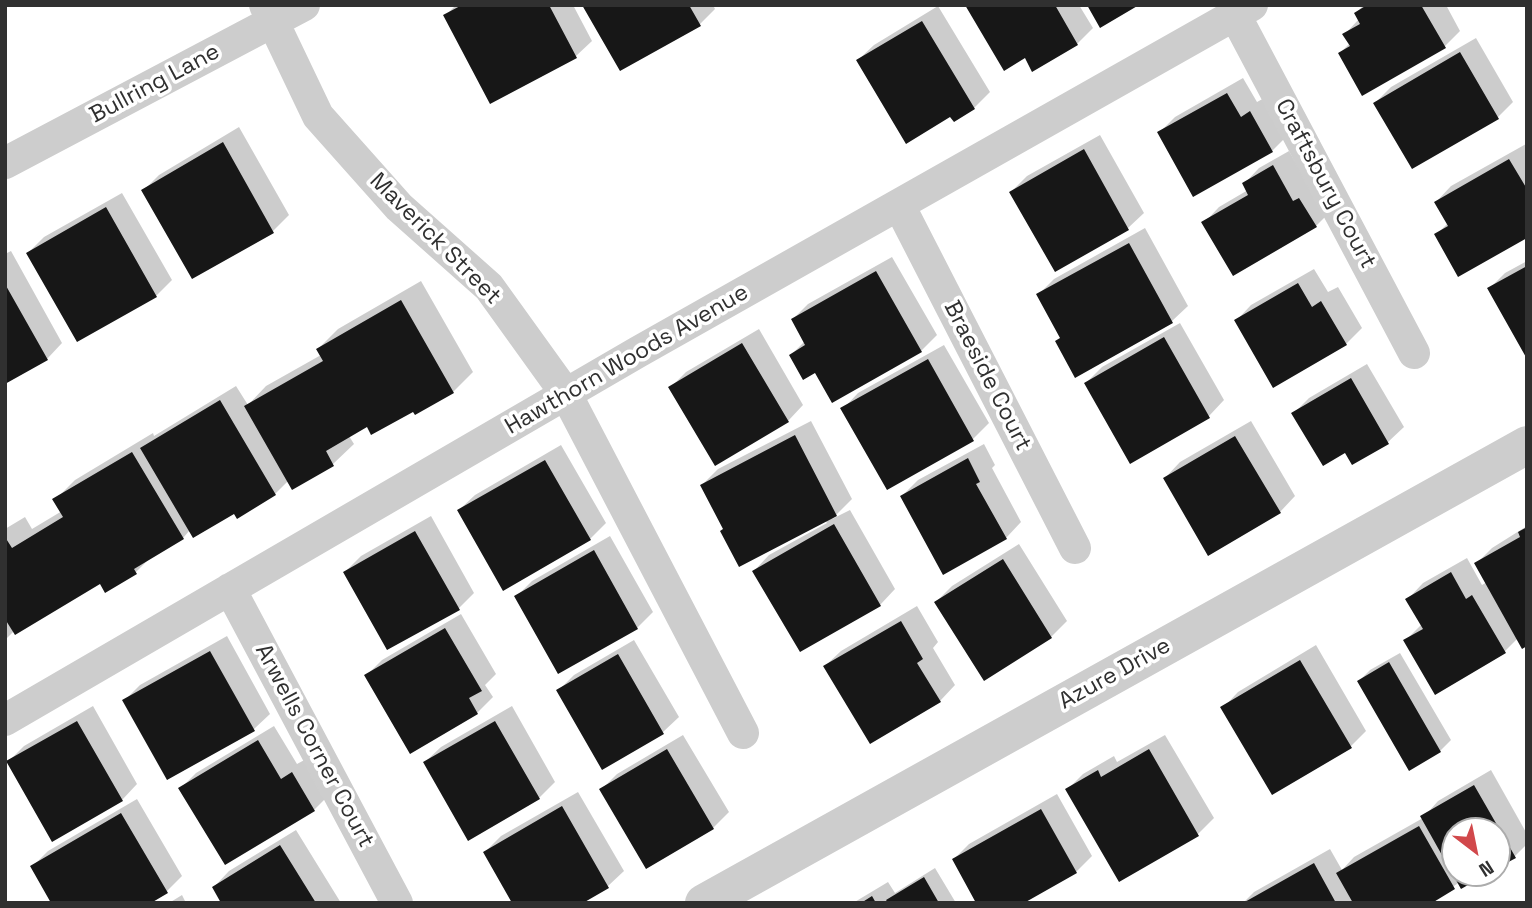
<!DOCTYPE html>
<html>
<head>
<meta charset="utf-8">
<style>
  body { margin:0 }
  #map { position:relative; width:1532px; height:908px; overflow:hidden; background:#fff; font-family:"Space Grotesk",sans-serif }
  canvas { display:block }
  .frame { position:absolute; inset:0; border:7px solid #303030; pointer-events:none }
  .north { position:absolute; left:1441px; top:817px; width:70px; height:70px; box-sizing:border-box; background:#fff; border:2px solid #acacac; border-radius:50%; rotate:148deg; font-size:19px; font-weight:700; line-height:28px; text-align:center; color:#303030 }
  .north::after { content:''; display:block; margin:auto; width:24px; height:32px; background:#d1484b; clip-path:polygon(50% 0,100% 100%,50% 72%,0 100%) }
</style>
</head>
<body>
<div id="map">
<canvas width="1532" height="908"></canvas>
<div class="frame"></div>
<div class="north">N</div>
</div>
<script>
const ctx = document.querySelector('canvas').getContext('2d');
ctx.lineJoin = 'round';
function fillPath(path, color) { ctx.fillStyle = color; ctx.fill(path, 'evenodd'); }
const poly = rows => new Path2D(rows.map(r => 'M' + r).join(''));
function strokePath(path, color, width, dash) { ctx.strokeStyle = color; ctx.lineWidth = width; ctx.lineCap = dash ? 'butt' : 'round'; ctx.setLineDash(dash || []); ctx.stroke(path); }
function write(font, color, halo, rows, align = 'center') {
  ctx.font = font + ' "Space Grotesk",sans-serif'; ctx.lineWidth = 7; ctx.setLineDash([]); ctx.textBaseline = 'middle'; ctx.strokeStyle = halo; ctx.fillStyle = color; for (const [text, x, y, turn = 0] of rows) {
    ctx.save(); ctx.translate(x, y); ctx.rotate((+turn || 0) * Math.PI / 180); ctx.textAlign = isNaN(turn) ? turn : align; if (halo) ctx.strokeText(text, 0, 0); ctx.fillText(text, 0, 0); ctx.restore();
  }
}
const shadow = poly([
  [456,5,573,5,592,41,576,56,445,16],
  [584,5,713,5,715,9,700,24],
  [967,5,1079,5,1093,28,1077,44,1025,56],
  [1364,5,1446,5,1460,31,1445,46,1340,53,1350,43,1345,34,1359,19,1356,13],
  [938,6,990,92,974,108,954,120,951,115,858,60,874,45],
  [1476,38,1513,102,1498,117,1375,103,1391,87],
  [1243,78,1257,102,1266,97,1288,135,1272,151,1159,133,1175,117],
  [239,127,289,215,273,231,192,277,143,191,159,175],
  [1100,135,1144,213,1128,228,1011,192,1027,176],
  [1526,144,1527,236,1436,235,1448,223,1436,202,1451,186],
  [1289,151,1310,187,1332,210,1316,226,1204,223,1219,207,1248,190,1244,184,1259,168],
  [122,193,172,280,156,296,78,340,28,253,44,237],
  [1145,228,1188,306,1172,321,1076,376,1062,337,1038,295,1054,279],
  [11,251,62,343,47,359,5,382,5,254],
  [892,257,937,335,921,351,816,370,791,355,805,341,793,319,808,304],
  [1527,261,1527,356,1489,289,1505,273],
  [1314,269,1328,292,1338,287,1362,328,1346,344,1236,321,1251,305],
  [421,281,473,372,453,392,414,409,368,425,349,436,354,444,333,464,293,487,289,480,275,494,237,516,234,511,190,530,183,538,153,555,136,572,106,590,101,582,14,631,5,640,5,529,25,517,32,529,62,511,55,500,75,480,153,433,154,436,236,386,248,405,266,386,321,355,318,349,338,329],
  [1180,323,1224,400,1209,416,1086,383,1102,367],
  [759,329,803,405,788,421,671,387,686,372],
  [944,345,989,423,973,439,843,409,858,393],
  [1367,364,1404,427,1388,442,1346,451,1294,413,1309,398],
  [811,421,852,499,832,519,850,510,895,589,880,605,754,571,769,555,827,523,825,520,725,529,702,485,718,469],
  [1251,421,1295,496,1280,512,1165,478,1180,462],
  [984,444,995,465,992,468,1021,522,1006,538,902,496,918,480],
  [561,445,606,523,590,539,459,510,475,495],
  [431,516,474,593,459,608,345,572,361,556],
  [1527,526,1527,644,1518,638,1505,651,1406,640,1422,624,1408,599,1423,583,1467,558,1482,585,1487,582,1476,564,1492,548],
  [610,536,653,612,637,628,516,597,532,581],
  [1019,544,1067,621,1051,637,936,602,952,586],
  [917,606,938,642,933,648,955,685,940,701,825,666,841,651],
  [461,614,496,674,485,685,493,697,477,713,366,676,382,660],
  [227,636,270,714,254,729,167,778,124,701,140,685],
  [634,640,679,717,663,732,603,768,558,691,574,675],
  [1316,645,1366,731,1351,746,1223,708,1238,692],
  [1400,653,1451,740,1440,751,1359,681,1370,670],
  [93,706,137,784,122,800,8,762,24,746],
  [512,706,555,782,539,798,425,762,441,747],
  [274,726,297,764,308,758,330,794,314,810,181,788,196,773],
  [683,735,729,812,713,828,601,790,617,774],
  [1165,735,1214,818,1198,834,1120,880,1067,790,1083,774,1114,756,1117,762],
  [1491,770,1527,834,1527,844,1515,856,1497,866,1497,831,1455,831,1455,873,1460,882,1428,903,1243,903,1254,892,1330,849,1342,870,1354,857,1423,818,1438,801],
  [578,792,624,871,608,886,485,852,501,836],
  [1057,794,1092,856,1076,872,954,859,969,844],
  [137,799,182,876,166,892,32,867,48,851],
  [296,830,341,903,223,903,214,887,229,871],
  [935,868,956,903,853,903,888,882,895,893],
  [182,895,186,903,169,903]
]);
const building = poly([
  [462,5,549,5,577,58,490,104,443,15],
  [582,5,689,5,701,26,620,71],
  [965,5,1055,5,1078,45,1032,72,1025,58,1004,71],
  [1087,5,1139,5,1100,28],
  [1367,5,1421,5,1446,48,1362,96,1338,53,1350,46,1342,34,1360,24,1354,13],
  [922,21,975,109,954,122,950,117,906,144,856,60],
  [1460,52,1499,119,1412,169,1373,103],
  [1227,93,1241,117,1250,111,1273,152,1193,197,1157,132],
  [223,142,274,233,192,279,141,190],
  [1084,149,1129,230,1055,272,1009,192],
  [1509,159,1527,189,1527,238,1458,277,1434,234,1448,226,1434,202],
  [1273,165,1293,201,1299,198,1317,227,1233,276,1201,222,1248,195,1242,183],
  [106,207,157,297,77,342,26,253],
  [1129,243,1173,323,1075,378,1055,341,1060,338,1036,294],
  [1527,266,1527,359,1487,288],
  [876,271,922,352,832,403,815,373,803,380,789,355,805,345,791,319],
  [1298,283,1312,307,1321,301,1347,345,1273,388,1234,320],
  [5,284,48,360,5,384],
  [401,300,454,393,415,415,413,412,371,435,367,427,326,451,334,466,292,490,244,406,323,361,316,349],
  [1164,337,1210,418,1130,464,1084,383],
  [742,343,789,422,715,466,668,387],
  [928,359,974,441,887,490,840,408],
  [1351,378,1389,444,1352,465,1345,453,1323,466,1291,413],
  [220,400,276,495,237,519,234,514,193,538,140,448],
  [795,435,837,516,739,567,720,531,723,529,700,485],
  [1235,436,1281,513,1208,556,1163,478],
  [132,452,184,539,134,569,137,574,105,593,100,584,15,635,5,619,5,537,12,548,63,517,52,499],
  [968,458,980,482,976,484,1007,539,943,575,900,496],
  [545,460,591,540,503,591,457,510],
  [834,524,881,606,800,652,752,571],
  [1527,527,1527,646,1522,649,1474,563,1520,537,1518,532],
  [415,531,460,610,387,650,343,572],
  [594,550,638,629,558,674,514,596],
  [1003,559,1052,638,984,681,934,602],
  [1451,572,1466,599,1472,595,1506,653,1435,695,1403,640,1423,629,1405,599],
  [901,621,923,659,917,663,941,702,870,744,823,666],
  [445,628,482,691,469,698,478,714,410,754,364,675],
  [210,651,255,731,167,780,122,700],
  [618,654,664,734,602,770,556,690],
  [1300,660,1352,748,1272,795,1220,707],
  [1389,662,1441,752,1409,771,1357,681],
  [77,721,123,801,52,842,6,761],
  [495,721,540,799,468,841,423,762],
  [258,740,281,779,292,772,315,811,225,865,178,788],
  [667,749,714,829,646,869,599,789],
  [1149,749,1199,836,1119,882,1065,789,1098,770,1101,777],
  [1474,785,1516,858,1497,868,1497,831,1455,831,1455,873,1489,873,1461,889,1420,816],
  [562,806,609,888,583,903,512,903,483,852],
  [1041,809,1077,873,1024,903,976,903,952,859],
  [121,813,168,893,151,903,51,903,30,866],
  [1419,826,1455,889,1432,903,1353,903,1336,873],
  [280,845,316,903,221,903,212,887],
  [1314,863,1336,903,1243,903],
  [924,877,939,903,888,903,886,900],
  [872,896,876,903,861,903]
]);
const minor = poly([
  [265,5,318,116,399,207,489,287,566,394,743,733],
  [1235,15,1414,353],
  [5,163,304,5],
  [899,205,1075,548],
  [230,589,397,903],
  [5,720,638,352,1252,5]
]);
const tertiary = poly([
  [704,903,1527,445]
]);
const streetNames = [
  ["Bullring Lane",155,84,-28],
  ["Craftsbury Court",1325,184,62],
  ["Maverick Street",435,239,45],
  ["Hawthorn Woods Avenue",627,360,-30],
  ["Braeside Court",987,376,63],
  ["Azure Drive",1115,674,-29],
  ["Arwells Corner Court",314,746,62]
];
fillPath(shadow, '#0003');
fillPath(building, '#171717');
strokePath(minor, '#cdcdcd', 32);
strokePath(tertiary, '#cdcdcd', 38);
write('23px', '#303030', '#fff', streetNames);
</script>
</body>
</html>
